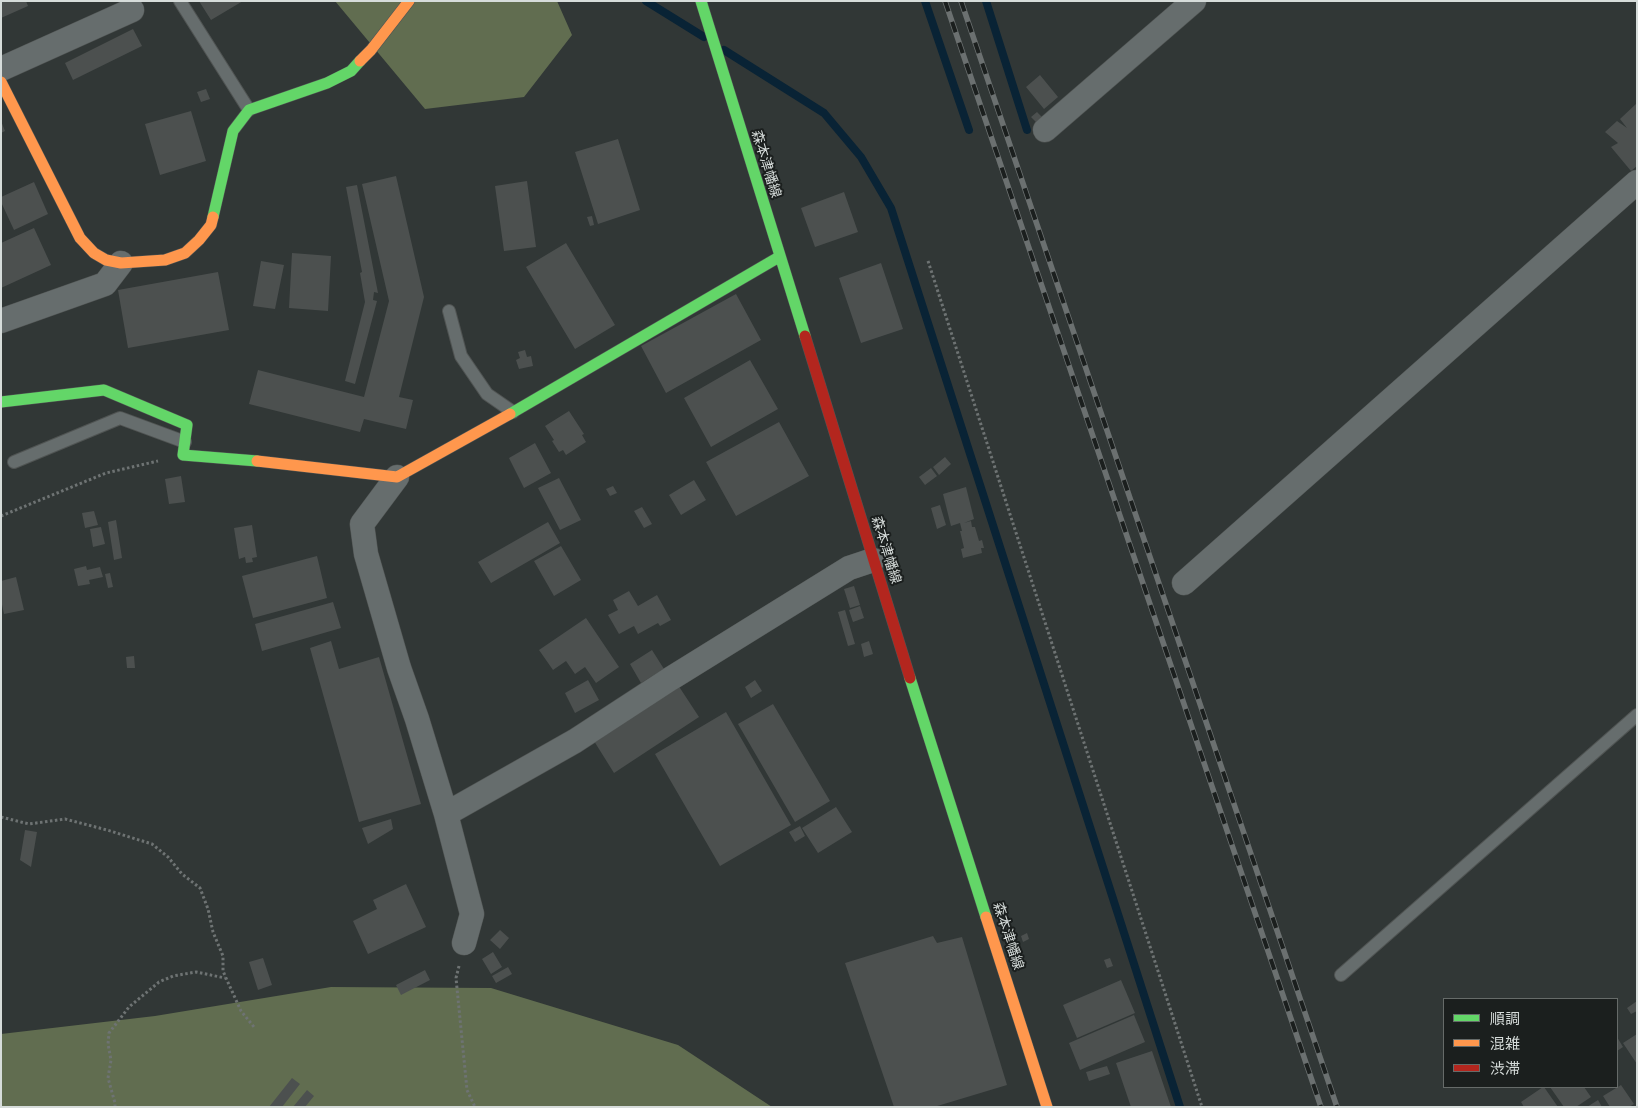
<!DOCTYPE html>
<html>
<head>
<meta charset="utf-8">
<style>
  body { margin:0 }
  #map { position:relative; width:1638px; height:1108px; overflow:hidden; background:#313736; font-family:Montserrat,"Noto Sans JP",sans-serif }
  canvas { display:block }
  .frame { position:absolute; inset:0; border:2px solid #d6dcda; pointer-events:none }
  .legend { position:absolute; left:1443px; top:998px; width:175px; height:90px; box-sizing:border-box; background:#1b1f1e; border:1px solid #666b69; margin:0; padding:6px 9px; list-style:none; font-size:15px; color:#d6dcda }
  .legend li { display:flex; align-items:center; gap:10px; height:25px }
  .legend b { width:25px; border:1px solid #666b69 }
</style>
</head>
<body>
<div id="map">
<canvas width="1638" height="1108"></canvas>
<div class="frame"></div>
<ul class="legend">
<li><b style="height:6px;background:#63d668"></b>順調</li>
<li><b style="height:6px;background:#ff974d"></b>混雑</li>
<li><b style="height:6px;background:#b3261e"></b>渋滞</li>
</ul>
</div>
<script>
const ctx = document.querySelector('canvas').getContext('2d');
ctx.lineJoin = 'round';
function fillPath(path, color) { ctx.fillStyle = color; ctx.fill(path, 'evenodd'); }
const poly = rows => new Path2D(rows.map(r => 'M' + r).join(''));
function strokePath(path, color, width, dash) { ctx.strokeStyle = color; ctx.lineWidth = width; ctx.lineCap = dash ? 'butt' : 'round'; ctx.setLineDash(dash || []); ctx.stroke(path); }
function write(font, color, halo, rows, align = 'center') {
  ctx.font = font + ' Montserrat,"Noto Sans JP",sans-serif'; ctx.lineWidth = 4; ctx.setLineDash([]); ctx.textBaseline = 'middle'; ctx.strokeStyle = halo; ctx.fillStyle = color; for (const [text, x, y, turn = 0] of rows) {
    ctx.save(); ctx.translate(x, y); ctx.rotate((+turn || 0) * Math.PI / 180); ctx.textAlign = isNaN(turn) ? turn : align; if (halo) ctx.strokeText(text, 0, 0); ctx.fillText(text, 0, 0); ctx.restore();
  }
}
const forest = poly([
  [335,1,557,1,572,35,524,97,425,109],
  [331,987,491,988,678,1045,772,1107,1,1107,1,1034,155,1016]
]);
const stream = poly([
  [646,1,704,37],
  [925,1,969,130],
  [986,1,1027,130],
  [724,50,824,113,861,157,891,208,1180,1107]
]);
const building = poly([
  [1,1,26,1,28,6,1,18],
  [199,1,243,1,211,20],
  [133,29,142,46,73,80,65,63],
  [1040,75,1058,97,1044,109,1026,87],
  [206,89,210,99,201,102,197,92],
  [1637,103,1637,166,1631,171,1611,147,1618,143,1605,132,1617,121,1627,128,1620,119],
  [191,111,206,161,160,175,145,124],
  [1037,112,1044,119,1038,124,1031,117],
  [1,121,5,131,1,133],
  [618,139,640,210,598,224,575,152],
  [396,176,424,297,399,397,413,400,406,429,364,419,360,432,249,404,258,370,364,397,389,301,362,184],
  [527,181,536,247,504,251,495,186],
  [34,182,48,214,14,230,1,202,1,197],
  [357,185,378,293,374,292,373,300,377,301,355,384,345,381,365,302,360,273,362,272,346,187],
  [844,192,858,232,815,247,801,208],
  [592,216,594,225,590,226,587,217],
  [34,228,51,265,1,288,1,243],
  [566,243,615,325,575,349,526,267],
  [292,253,331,256,328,311,289,308],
  [261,261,284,265,275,309,253,306],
  [881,263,903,329,861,343,839,278],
  [218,272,229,330,128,348,118,290],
  [736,294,761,340,666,393,641,346],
  [525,350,527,357,531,356,533,366,519,369,516,360,520,358,518,352],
  [750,360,778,409,711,447,684,398],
  [569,411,584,434,582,435,586,442,566,455,563,450,559,452,552,441,554,440,545,426],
  [779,422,809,476,736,516,706,462],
  [535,443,551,473,524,488,509,458],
  [945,457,951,464,939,475,933,467],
  [931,468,937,476,925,485,919,477],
  [181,476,185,502,169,504,165,479],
  [559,478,581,520,560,530,538,488],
  [694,480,706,500,681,515,669,495],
  [613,486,617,493,610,496,606,489],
  [966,487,974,519,964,523,971,521,972,527,975,527,979,541,982,540,984,548,981,548,982,553,963,558,961,549,964,548,960,531,962,531,960,523,951,526,943,494],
  [940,505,946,525,937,529,931,508],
  [642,507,652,524,644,528,634,511],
  [94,511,98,525,85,528,82,513],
  [116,520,122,558,114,560,108,522],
  [548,522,560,543,491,583,478,562],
  [252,525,257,557,252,558,253,562,246,563,245,557,239,559,234,528],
  [101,527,105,544,93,547,90,529],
  [561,546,581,580,554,596,534,561],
  [317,556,327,598,253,618,242,576],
  [86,566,87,570,100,567,103,577,89,580,90,584,78,586,74,569],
  [110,573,113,587,108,588,105,574],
  [16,577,24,610,4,614,1,600,1,581],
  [854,586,860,605,850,608,844,589],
  [629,591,638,606,657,595,671,620,660,626,658,623,638,634,634,626,619,634,608,615,618,610,613,600],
  [333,602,341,628,262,651,255,624],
  [860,606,864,618,853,622,849,610],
  [845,610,855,644,848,646,838,612],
  [586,618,619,667,596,683,585,667,575,674,566,661,553,670,539,650],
  [331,641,339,669,379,657,421,804,359,822,310,648],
  [869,641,873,654,864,657,861,644],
  [652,650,664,669,641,683,630,664],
  [134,656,135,668,127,668,126,657],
  [588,680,599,700,575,713,565,693],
  [755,680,762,691,751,698,745,687],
  [678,685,699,717,614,773,594,741],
  [773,704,830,801,795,822,738,724],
  [726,712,791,825,720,866,655,754],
  [836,807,852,832,818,853,802,828],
  [391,819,393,829,368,844,362,828],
  [800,826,805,836,795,842,789,832],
  [25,830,37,832,31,867,20,860],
  [406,884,426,927,368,954,353,921,377,909,373,900],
  [500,930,509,938,500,949,490,940],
  [1027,933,1029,939,1023,942,1021,936],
  [933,936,937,943,962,937,1007,1085,934,1107,894,1107,845,963],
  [493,952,502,967,491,974,482,959],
  [263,958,272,985,258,990,249,962],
  [1110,958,1113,966,1107,968,1104,960],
  [508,967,512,974,496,983,492,976],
  [425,970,430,980,401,995,396,985],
  [1121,980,1135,1013,1077,1038,1063,1005],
  [1637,1001,1637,1011,1631,1014,1627,1008],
  [1134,1015,1145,1042,1080,1070,1069,1043],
  [1637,1034,1637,1064,1623,1043],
  [1617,1037,1623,1047,1617,1051],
  [1152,1051,1171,1107,1131,1107,1116,1063],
  [1107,1066,1110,1074,1089,1081,1086,1072],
  [292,1078,300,1084,282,1107,269,1107],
  [1621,1085,1634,1104,1629,1107,1610,1107,1603,1096],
  [1543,1087,1544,1087,1558,1107,1524,1107,1521,1102],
  [1550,1087,1584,1087,1591,1097,1576,1107,1564,1107],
  [307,1090,314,1096,305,1107,293,1107],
  [1598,1100,1602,1107,1587,1107]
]);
const path = poly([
  [928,261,1202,1107],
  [1,516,106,473,158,461],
  [1,817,29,824,65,819,107,830,152,844,168,857,182,874,200,888,208,909,213,932,223,956,223,971,226,978,241,1011,254,1027],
  [459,966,456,978,467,1090,475,1107],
  [115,1107,115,1103,108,1078,111,1060,108,1044,109,1033,129,1007,159,982,173,976,196,972,225,978]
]);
const lane = poly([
  [180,1,249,110],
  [449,311,461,356,487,394,513,412],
  [14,462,120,418,185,442],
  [1341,975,1637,715]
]);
const street = poly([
  [1,69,132,10],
  [1045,130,1194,1],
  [1,321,105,284,121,263],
  [397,477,362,524,366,554,399,668,417,719,446,814,472,914,464,943],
  [1184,583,1637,182],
  [446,814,575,741,670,679,849,568,873,560]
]);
const fast = poly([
  [701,1,805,336],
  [213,217,233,131,249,110,327,83,351,71,360,61],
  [1,402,104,390,187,425,183,455,257,461],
  [510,414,779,257],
  [910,678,986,917]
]);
const slow = poly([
  [360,61,371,50,409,1],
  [1,82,80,238,94,253,106,260,121,263,165,260,185,253,199,240,211,225,213,217],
  [257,461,397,477,510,414],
  [986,917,1047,1107]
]);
const jam = poly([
  [805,336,910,678]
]);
const rail = poly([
  [945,1,1321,1107],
  [961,1,1337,1107]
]);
const streetNames = [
  ["森本津幡線",766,164,73],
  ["森本津幡線",886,550,73],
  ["森本津幡線",1008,936,72]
];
fillPath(forest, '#616d50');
strokePath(stream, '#092335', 8);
fillPath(building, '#4c504f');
strokePath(lane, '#505453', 14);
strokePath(street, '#505453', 25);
strokePath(fast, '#505453', 12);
strokePath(slow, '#505453', 12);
strokePath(jam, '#505453', 12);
strokePath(path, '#6e7373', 3, [2.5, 2.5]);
strokePath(lane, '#666d6d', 12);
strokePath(street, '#666d6d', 24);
strokePath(fast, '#63d668', 11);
strokePath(slow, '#ff974d', 11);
strokePath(jam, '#b3261e', 11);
strokePath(rail, '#6b7070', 5.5);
strokePath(rail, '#1b1f1e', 4, [11]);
write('14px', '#d6dcda', '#1b1f1e', streetNames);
</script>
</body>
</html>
